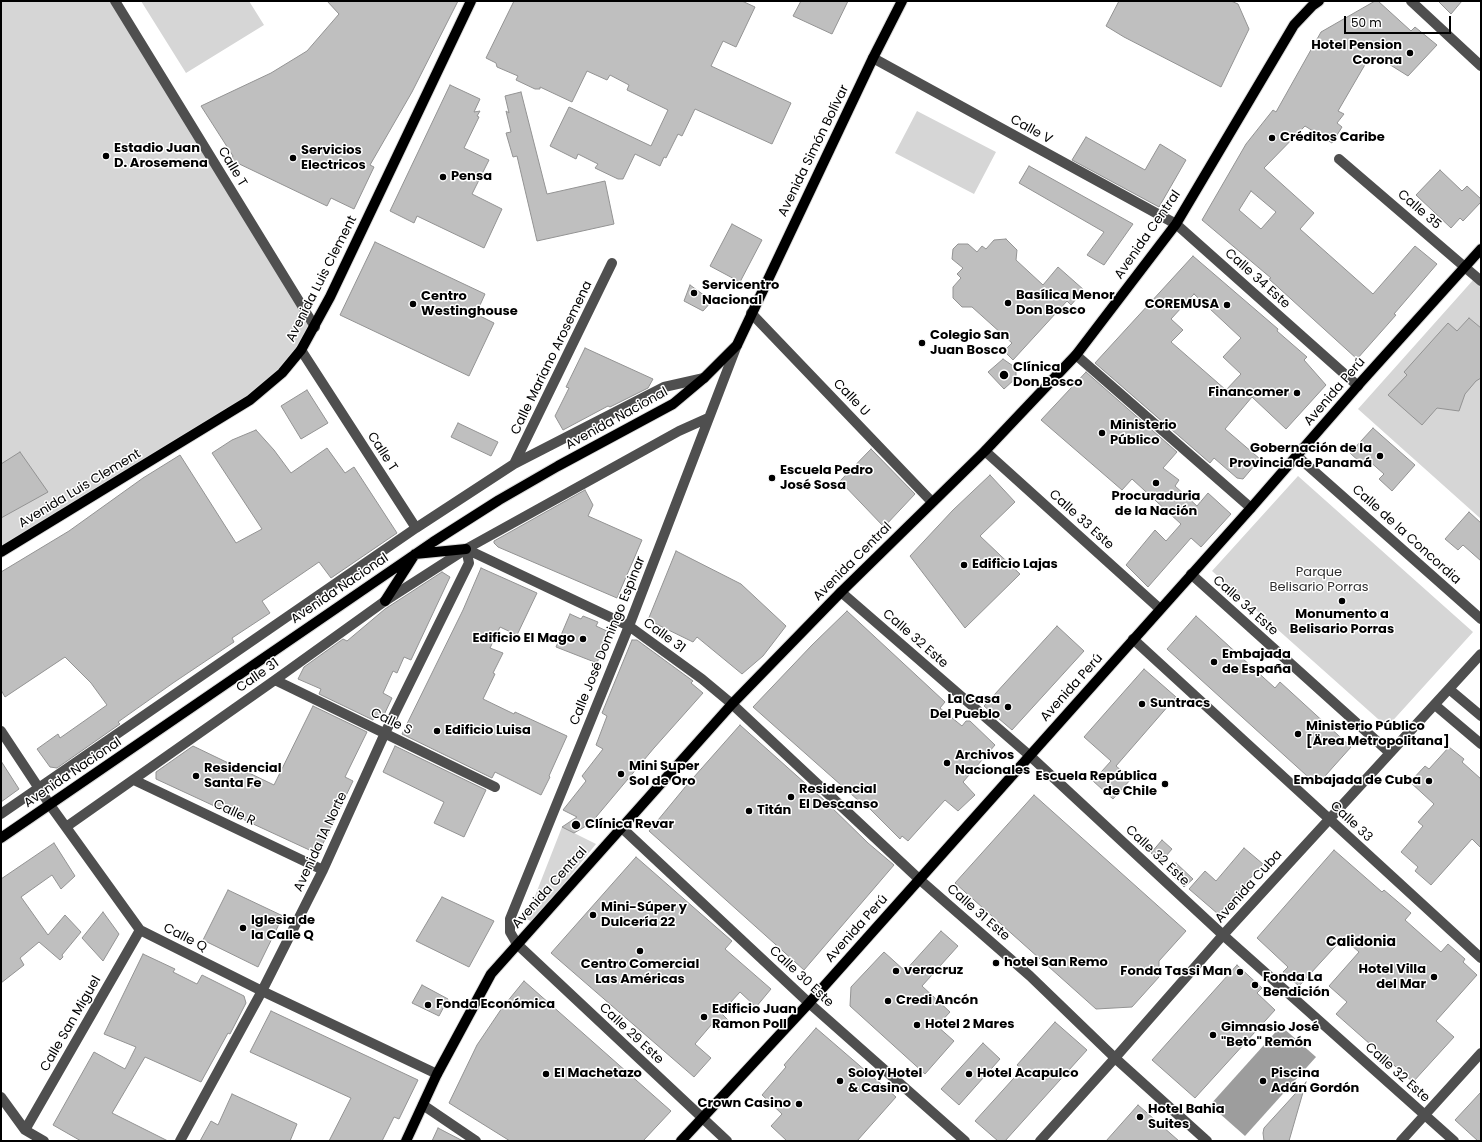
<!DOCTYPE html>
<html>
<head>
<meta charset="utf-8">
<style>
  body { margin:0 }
  #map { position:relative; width:1482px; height:1142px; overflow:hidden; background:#fff; font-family:Poppins,sans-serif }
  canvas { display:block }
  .frame { position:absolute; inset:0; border:2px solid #000; pointer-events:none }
  .scale { position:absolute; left:1344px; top:16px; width:107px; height:18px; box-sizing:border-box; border:2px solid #000; border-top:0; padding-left:5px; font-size:12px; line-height:14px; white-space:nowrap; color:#000; -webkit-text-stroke:3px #fff; paint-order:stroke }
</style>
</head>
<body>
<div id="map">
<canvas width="1482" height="1142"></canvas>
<div class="frame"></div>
<div class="scale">50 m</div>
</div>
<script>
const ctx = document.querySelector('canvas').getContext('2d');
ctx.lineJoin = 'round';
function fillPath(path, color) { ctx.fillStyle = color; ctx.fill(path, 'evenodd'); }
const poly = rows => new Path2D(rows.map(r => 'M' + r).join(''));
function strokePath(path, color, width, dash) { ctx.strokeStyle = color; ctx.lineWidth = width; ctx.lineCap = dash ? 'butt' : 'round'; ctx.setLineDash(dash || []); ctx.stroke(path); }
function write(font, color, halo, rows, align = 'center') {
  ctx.font = font + ' Poppins,sans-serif'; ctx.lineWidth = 3; ctx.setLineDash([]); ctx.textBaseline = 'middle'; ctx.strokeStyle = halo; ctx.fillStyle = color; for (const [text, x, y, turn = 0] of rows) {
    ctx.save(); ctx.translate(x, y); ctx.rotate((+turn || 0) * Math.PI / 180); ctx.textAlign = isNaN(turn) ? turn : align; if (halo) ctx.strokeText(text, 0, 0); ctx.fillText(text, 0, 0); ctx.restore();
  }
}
const green = poly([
  [1,1,115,1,315,327,301,350,250,400,1,552],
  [141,1,249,1,264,25,186,73],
  [917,111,996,152,974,194,895,153],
  [1474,279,1481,285,1481,519,1358,409],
  [1298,476,1473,632,1387,727,1212,571],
  [562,827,596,844,533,922,526,919]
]);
const water = poly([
  [1281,1026,1316,1057,1245,1136,1210,1105]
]);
const building = poly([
  [327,1,458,1,412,92,370,165,374,167,354,209,331,198,327,206,231,160,233,156,201,106,271,73,307,51,339,14,327,1],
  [514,1,742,1,755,7,736,47,723,41,711,66,791,103,772,144,695,109,682,136,678,134,666,158,664,157,660,166,635,154,623,179,618,179,595,168,598,164,578,154,576,159,550,146,569,107,651,146,668,110,627,90,629,85,610,75,607,80,587,71,572,102,540,87,540,89,535,89,516,80,518,76,497,67,496,63,486,58,514,1],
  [801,1,848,1,832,34,793,16,801,1],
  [1119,1,1231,1,1238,4,1249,29,1221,87,1124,37,1106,26,1119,1],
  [1375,1,1378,1,1411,31,1415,27,1437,45,1408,76,1384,61,1381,64,1370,56,1338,111,1344,114,1337,123,1342,127,1332,143,1305,126,1264,168,1314,213,1300,229,1373,294,1415,246,1437,264,1394,314,1396,315,1357,359,1269,279,1271,278,1202,220,1246,144,1273,110,1276,112,1321,32,1375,1],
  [1251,191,1276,212,1261,229,1239,210,1251,191],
  [1438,1,1462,1,1451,14,1438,1],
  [450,85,480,99,474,112,480,111,477,116,479,117,464,148,489,160,472,194,502,209,484,248,417,216,414,223,390,211,450,85],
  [521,92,547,194,605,181,614,224,537,241,517,156,513,157,506,133,511,132,506,111,509,113,505,96,521,92],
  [1086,137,1145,170,1160,144,1186,160,1159,207,1072,160,1086,137],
  [1029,166,1133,224,1104,265,1087,255,1104,232,1019,183,1029,166],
  [1440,170,1462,191,1467,186,1481,199,1481,202,1463,221,1460,218,1451,228,1416,195,1440,170],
  [732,224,762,240,740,282,710,266,732,224],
  [1006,239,1017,250,1016,260,1043,285,1058,267,1084,290,1071,305,1067,301,1013,360,1004,351,1012,343,972,307,962,307,953,298,953,287,961,278,957,274,963,268,952,259,953,249,958,244,968,244,977,252,982,246,986,249,994,240,1006,239],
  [375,242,485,294,476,314,494,323,469,376,340,315,375,242],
  [1193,256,1278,329,1277,331,1307,357,1304,360,1326,385,1286,429,1252,397,1225,429,1260,459,1243,479,1237,478,1214,458,1210,463,1095,363,1193,256],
  [1194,294,1241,338,1223,357,1241,374,1226,390,1171,342,1183,330,1171,319,1194,294],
  [690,285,712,301,703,311,684,301,690,285],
  [1469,318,1481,328,1481,378,1476,381,1465,394,1459,411,1437,408,1422,425,1388,395,1407,375,1404,372,1448,323,1457,331,1469,318],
  [585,348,653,379,648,388,610,407,608,406,563,430,555,416,569,388,566,387,585,348],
  [1003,359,1016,368,1016,378,1004,389,988,372,1003,359],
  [1086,372,1177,452,1163,468,1179,480,1175,486,1197,506,1208,493,1231,514,1201,547,1191,538,1148,587,1126,565,1155,530,1166,541,1181,524,1132,479,1122,490,1041,420,1086,372],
  [307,390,328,423,301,439,281,406,307,390],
  [458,423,498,442,491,456,451,437,458,423],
  [1373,428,1415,465,1392,491,1379,479,1384,474,1368,460,1363,465,1350,453,1373,428],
  [256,430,274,450,291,473,327,448,345,473,354,467,397,533,331,578,319,562,262,601,270,613,232,638,234,642,173,683,118,722,120,724,57,768,50,767,37,749,58,734,60,738,107,705,91,683,65,657,5,697,1,690,1,572,69,531,143,478,180,455,236,543,262,529,212,453,232,440,256,430],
  [871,449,915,494,884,527,840,481,871,449],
  [20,452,48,492,1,518,1,464,20,452],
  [990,475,1015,502,980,536,1020,574,965,628,910,556,953,510,990,475],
  [585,490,593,505,588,516,642,540,617,598,498,547,494,543,494,541,585,490],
  [1469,512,1481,523,1481,561,1463,545,1458,550,1445,539,1469,512],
  [676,551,741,584,786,626,763,656,742,674,697,637,693,642,648,620,676,551],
  [481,568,537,593,517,635,500,627,490,648,503,653,493,673,495,674,483,699,514,714,515,712,567,736,549,776,550,777,541,795,495,772,492,778,402,734,463,610,481,568],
  [442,572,450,577,411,660,404,657,397,673,393,671,383,693,392,698,382,719,375,715,373,720,319,694,321,689,298,679,304,667,343,639,347,641,385,609,442,572],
  [847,611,945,702,940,708,962,726,966,721,970,721,995,745,963,782,975,795,958,811,945,800,908,841,902,836,900,839,869,808,868,809,753,707,812,645,847,611],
  [570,614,581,619,583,616,598,622,596,626,609,632,597,663,556,647,570,614],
  [1196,616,1275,688,1280,682,1351,747,1317,785,1167,649,1196,616],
  [1057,626,1084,651,1012,730,984,706,1057,626],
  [632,640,637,640,693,681,691,683,703,693,654,748,591,823,574,833,562,827,577,817,563,810,586,781,582,776,603,749,596,745,607,716,602,713,632,640],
  [1144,669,1176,697,1116,766,1131,779,1113,799,1093,781,1111,761,1084,737,1144,669],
  [313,706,367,732,345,777,353,781,318,854,156,779,156,772,193,746,274,785,313,706],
  [740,725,825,801,868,843,894,865,804,970,649,831,686,786,740,725],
  [395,746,486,790,464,837,434,823,444,802,383,772,395,746],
  [1449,747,1464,759,1462,762,1481,779,1481,848,1472,839,1431,885,1415,871,1418,867,1401,852,1423,826,1418,822,1434,804,1410,782,1425,766,1429,769,1449,747],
  [1,761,19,789,1,802,1,761],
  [1034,795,1186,931,1159,961,1159,977,1132,1007,1096,1009,955,883,1034,795],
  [1162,840,1172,849,1161,862,1151,853,1162,840],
  [54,843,75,876,61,889,52,875,21,897,48,935,65,915,81,932,62,955,63,957,60,960,39,942,20,958,24,965,1,983,1,879,54,843],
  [1244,848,1263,864,1218,914,1189,889,1205,871,1216,881,1244,848],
  [1334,850,1382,892,1384,890,1411,913,1405,920,1441,952,1448,944,1465,959,1463,962,1477,975,1436,1021,1454,1037,1413,1082,1336,1014,1347,1002,1329,986,1359,952,1343,938,1299,986,1283,972,1288,967,1257,938,1334,850],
  [636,857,732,941,725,949,771,989,756,1007,740,992,721,1013,728,1020,719,1030,712,1024,695,1044,711,1058,694,1077,551,953,636,857],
  [1176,863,1193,879,1184,887,1168,871,1176,863],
  [228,890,283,916,258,967,203,940,228,890],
  [442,897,494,921,469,967,416,941,442,897],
  [103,912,119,934,103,961,82,938,103,912],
  [941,931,958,946,922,986,950,1012,937,1026,954,1041,925,1074,850,1006,851,987,884,952,905,971,941,931],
  [143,954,175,969,173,972,197,984,202,975,244,996,246,1003,230,1034,228,1033,201,1082,145,1057,112,1113,168,1141,81,1141,53,1125,94,1052,125,1069,136,1047,104,1034,143,954],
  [1237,965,1262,988,1257,993,1275,1010,1195,1098,1152,1060,1237,965],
  [524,981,671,1111,643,1141,510,1141,449,1103,477,1045,502,1008,524,981],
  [422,985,448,999,439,1016,412,1003,422,985],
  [271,1011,418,1080,399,1119,394,1117,382,1141,329,1141,351,1098,250,1052,271,1011],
  [1055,1022,1087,1050,1005,1141,998,1141,975,1121,1022,1069,1017,1065,1055,1022],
  [816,1028,896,1097,857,1141,787,1141,771,1126,782,1114,762,1095,786,1067,784,1065,816,1028],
  [983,1043,1000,1059,959,1105,941,1089,983,1043],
  [1306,1082,1289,1141,1264,1141,1263,1133,1264,1128,1306,1082],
  [1481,1092,1481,1141,1478,1141,1455,1120,1481,1092],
  [232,1094,297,1124,290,1141,200,1141,211,1121,218,1125,232,1094],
  [1138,1105,1179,1141,1106,1141,1138,1105],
  [438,1128,463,1141,432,1141,438,1128]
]);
const minor = poly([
  [115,1,315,327],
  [1411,1,1481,66],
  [873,58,1176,224,1358,386],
  [1339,159,1481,281],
  [751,313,932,502],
  [301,350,416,528],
  [1076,355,1251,508],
  [985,451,1160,609],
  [1297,456,1481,619],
  [514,464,612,263],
  [466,549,629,626,702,679,732,704,919,879,1030,976,1115,1058,1207,1141],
  [1191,574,1390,753],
  [841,592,1029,755,1223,935,1454,1141],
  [1133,639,1481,958],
  [275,680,495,787],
  [1449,689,1481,716],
  [1435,705,1481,744],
  [1,731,50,805,140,930,262,991,437,1074],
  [134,780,323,870],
  [1,814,416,528,514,464,664,387,704,378],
  [66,827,275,680,385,601,466,549,679,431,708,418],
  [622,828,809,1003,965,1141],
  [1,1097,25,1130,44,1141],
  [423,1105,476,1141],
  [25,1130,140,930],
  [180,1141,262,991,323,870,385,733,469,563,466,549],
  [727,1141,517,944,510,932,510,919,629,626,737,345],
  [1040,1141,1115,1058,1223,935,1481,654],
  [1401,1141,1481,1053]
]);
const major = poly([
  [1,552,250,400,282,373,301,350,330,297,471,1],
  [385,601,415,554,466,549],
  [1,838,433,542,499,500,558,466,673,404,704,378,737,345,873,58,902,1],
  [406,1141,437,1074,491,974,732,704,841,592,985,451,1076,355,1176,224,1294,25,1312,6,1319,1],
  [681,1141,809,1003,1251,508,1361,382,1481,249]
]);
const markers = [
  [1410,53,4,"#000"],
  [1272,138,4,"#000"],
  [106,156,4,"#000"],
  [293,158,4,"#000"],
  [443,177,4,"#000"],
  [694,293,4,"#000"],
  [1008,303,4,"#000"],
  [413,304,4,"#000"],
  [1227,305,4,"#000"],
  [922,343,4,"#000"],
  [1004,375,5,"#000"],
  [1297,393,4,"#000"],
  [1102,433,4,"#000"],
  [1380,456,4,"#000"],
  [772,478,4,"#000"],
  [1156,483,4,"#000"],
  [964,565,4,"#000"],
  [1342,601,4,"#000"],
  [583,639,4,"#000"],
  [1214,662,4,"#000"],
  [1142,704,4,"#000"],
  [1008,707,4,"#000"],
  [437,731,4,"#000"],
  [1298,734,4,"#000"],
  [947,763,4,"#000"],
  [621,774,4,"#000"],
  [196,776,4,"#000"],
  [1429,781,4,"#000"],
  [1165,784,4,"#000"],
  [791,797,4,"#000"],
  [749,811,4,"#000"],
  [576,825,5,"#000"],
  [593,915,4,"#000"],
  [243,928,4,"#000"],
  [640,951,4,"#000"],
  [996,963,4,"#000"],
  [896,971,4,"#000"],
  [1240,972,4,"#000"],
  [1434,977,4,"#000"],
  [1255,985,4,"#000"],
  [888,1001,4,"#000"],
  [428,1005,4,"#000"],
  [704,1017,4,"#000"],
  [917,1025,4,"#000"],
  [1213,1035,4,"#000"],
  [546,1074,4,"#000"],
  [969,1074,4,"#000"],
  [840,1081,4,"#000"],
  [1263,1081,4,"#000"],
  [799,1104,4,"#000"],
  [1140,1117,4,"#000"]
];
const poiNames = [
  ["Hotel Pension",1402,46,"right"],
  ["Corona",1402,61,"right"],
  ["Créditos Caribe",1280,138],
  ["Estadio Juan",114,149],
  ["D. Arosemena",114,164],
  ["Servicios",301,151],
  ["Electricos",301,166],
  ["Pensa",451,177],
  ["Servicentro",702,286],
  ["Nacional",702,301],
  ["Basílica Menor",1016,296],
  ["Don Bosco",1016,311],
  ["Centro",421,297],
  ["Westinghouse",421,312],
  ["COREMUSA",1219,305,"right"],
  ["Colegio San",930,336],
  ["Juan Bosco",930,351],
  ["Clínica",1013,368],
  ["Don Bosco",1013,383],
  ["Financomer",1289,393,"right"],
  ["Ministerio",1110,426],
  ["Público",1110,441],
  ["Gobernación de la",1372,449,"right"],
  ["Provincia de Panamá",1372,464,"right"],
  ["Escuela Pedro",780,471],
  ["José Sosa",780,486],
  ["Procuraduria",1156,497,"center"],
  ["de la Nación",1156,512,"center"],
  ["Edificio Lajas",972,565],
  ["Monumento a",1342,615,"center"],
  ["Belisario Porras",1342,630,"center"],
  ["Edificio El Mago",575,639,"right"],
  ["Embajada",1222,655],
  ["de España",1222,670],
  ["La Casa",1000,700,"right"],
  ["Del Pueblo",1000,715,"right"],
  ["Suntracs",1150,704],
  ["Ministerio Público",1306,727],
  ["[Ärea Metropolitana]",1306,742],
  ["Edificio Luisa",445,731],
  ["Archivos",955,756],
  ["Nacionales",955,771],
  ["Mini Super",629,767],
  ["Sol de Oro",629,782],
  ["Residencial",204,769],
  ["Santa Fe",204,784],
  ["Escuela República",1157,777,"right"],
  ["de Chile",1157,792,"right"],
  ["Embajada de Cuba",1421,781,"right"],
  ["Residencial",799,790],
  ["El Descanso",799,805],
  ["Titán",757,811],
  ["Clínica Revar",585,825],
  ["Mini-Súper y",601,908],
  ["Dulcería 22",601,923],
  ["Iglesia de",251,921],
  ["la Calle Q",251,936],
  ["hotel San Remo",1004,963],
  ["Centro Comercial",640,965,"center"],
  ["Las Américas",640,980,"center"],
  ["Hotel Villa",1426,970,"right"],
  ["del Mar",1426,985,"right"],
  ["veracruz",904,971],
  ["Fonda Tassi Man",1232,972,"right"],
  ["Fonda La",1263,978],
  ["Bendición",1263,993],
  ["Credi Ancón",896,1001],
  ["Fonda Económica",436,1005],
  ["Edificio Juan",712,1010],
  ["Ramon Poll",712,1025],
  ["Hotel 2 Mares",925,1025],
  ["Gimnasio José",1221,1028],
  ["\"Beto\" Remón",1221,1043],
  ["El Machetazo",554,1074],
  ["Soloy Hotel",848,1074],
  ["& Casino",848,1089],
  ["Hotel Acapulco",977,1074],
  ["Piscina",1271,1074],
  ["Adán Gordón",1271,1089],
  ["Crown Casino",791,1104,"right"],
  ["Hotel Bahia",1148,1110],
  ["Suites",1148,1125]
];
const streetNames = [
  ["Calle V",1031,130,29],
  ["Avenida Simón Bolívar",814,151,-64],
  ["Calle T",232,167,59],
  ["Calle 35",1419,210,41],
  ["Avenida Central",1148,235,-55],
  ["Avenida Luis Clement",322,279,-63],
  ["Calle 34 Este",1257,279,42],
  ["Calle Mariano Arosemena",552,358,-64],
  ["Avenida Perú",1335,392,-49],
  ["Calle U",851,398,46],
  ["Avenida Nacional",617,419,-29],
  ["Calle T",382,452,57],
  ["Avenida Luis Clement",80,489,-31],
  ["Calle 33 Este",1081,520,42],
  ["Calle de la Concordia",1406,535,42],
  ["Avenida Central",853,562,-45],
  ["Avenida Nacional",340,589,-34],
  ["Calle 34 Este",1245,606,42],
  ["Calle 31",664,636,36],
  ["Calle 32 Este",915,639,41],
  ["Calle José Domingo Espinar",608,641,-68],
  ["Calle 31",258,676,-35],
  ["Avenida Perú",1072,688,-48],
  ["Calle S",391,722,26],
  ["Avenida Nacional",73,773,-34],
  ["Calle R",234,813,25],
  ["Calle 33",1351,822,43],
  ["Avenida 1A Norte",321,842,-65],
  ["Calle 32 Este",1157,856,43],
  ["Avenida Cuba",1249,887,-48],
  ["Avenida Central",550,888,-48],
  ["Calle 31 Este",978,913,41],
  ["Avenida Perú",857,929,-48],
  ["Calle Q",185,938,27],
  ["Calle 30 Este",801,977,43],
  ["Calle San Miguel",71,1024,-60],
  ["Calle 29 Este",631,1034,43],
  ["Calle 32 Este",1397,1073,42]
];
const parkNames = [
  ["Parque",1319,573],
  ["Belisario Porras",1319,588]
];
const neighbourhoodNames = [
  ["Calidonia",1361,942]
];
fillPath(green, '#d6d6d6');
fillPath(water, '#9d9d9d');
fillPath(building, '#bfbfbf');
strokePath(building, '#939393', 1);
strokePath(major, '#dbdbdb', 12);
strokePath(minor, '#4f4f4f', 10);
strokePath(major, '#000', 10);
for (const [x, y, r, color] of markers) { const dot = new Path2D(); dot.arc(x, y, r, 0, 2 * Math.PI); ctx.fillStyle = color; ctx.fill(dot); strokePath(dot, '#fff', 1.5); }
write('bold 13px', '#000', '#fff', poiNames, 'left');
write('13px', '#000', '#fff', streetNames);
write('13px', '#2d2d2d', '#fff', parkNames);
write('bold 14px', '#000', '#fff', neighbourhoodNames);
</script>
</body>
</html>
